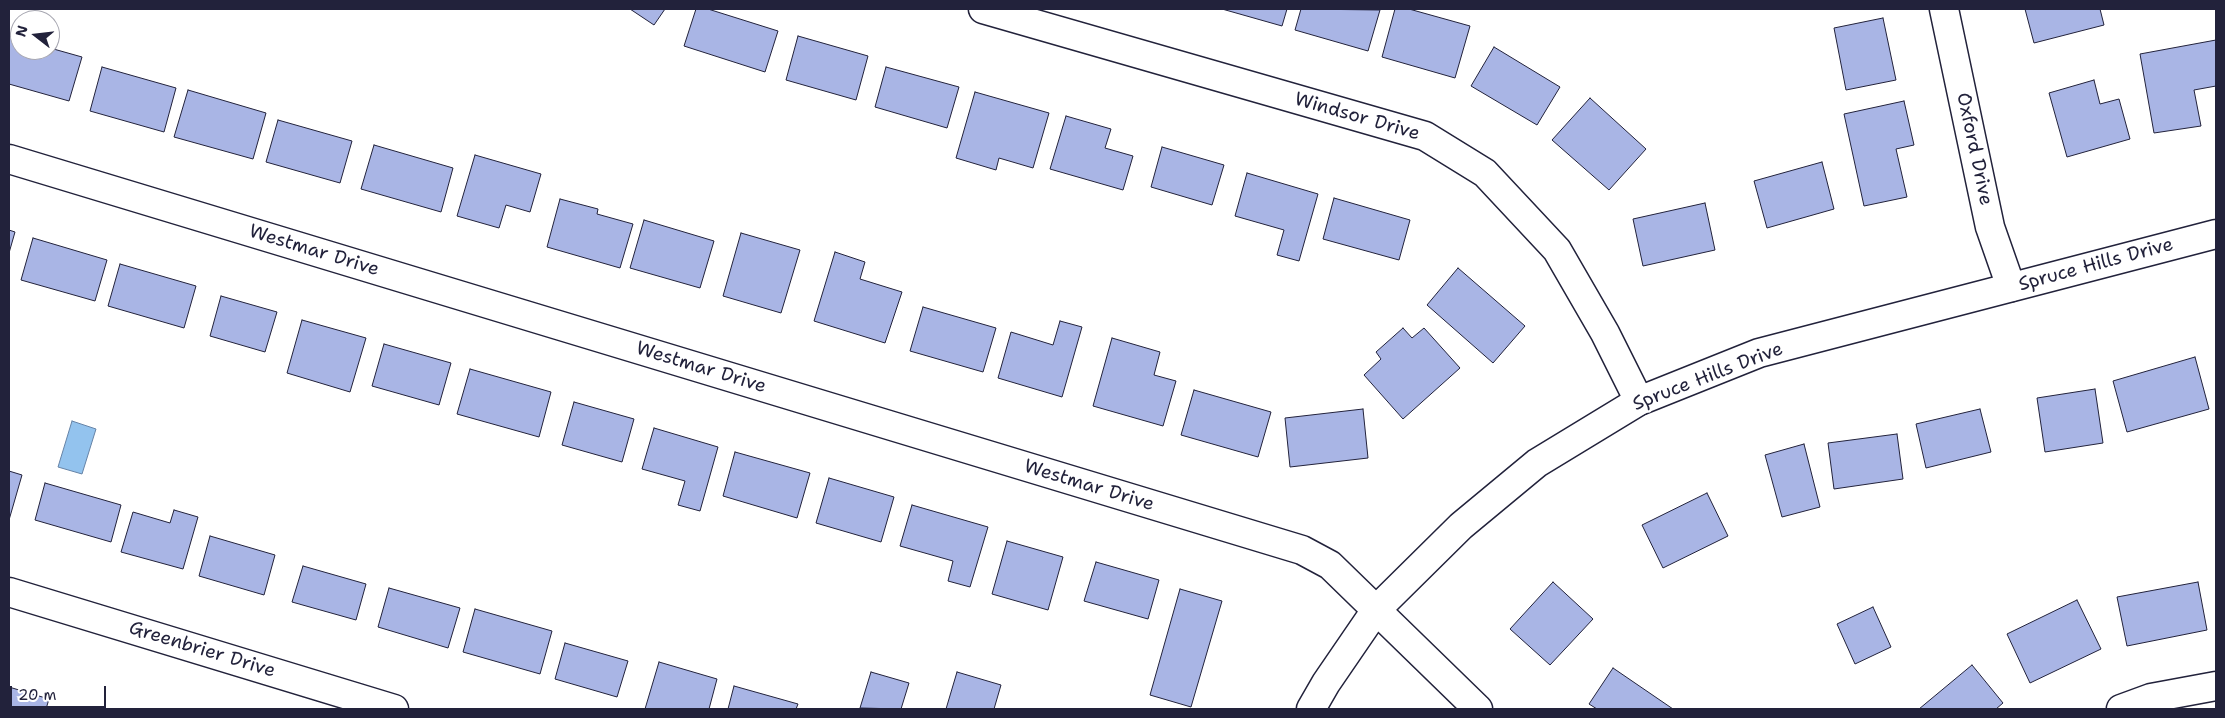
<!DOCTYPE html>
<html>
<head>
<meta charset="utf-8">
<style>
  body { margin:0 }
  #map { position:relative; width:2225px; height:718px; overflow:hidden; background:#fff; font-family:"Shantell Sans",sans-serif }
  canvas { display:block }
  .frame { position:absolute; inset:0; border:10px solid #22223b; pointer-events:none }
  .north { position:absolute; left:10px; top:10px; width:50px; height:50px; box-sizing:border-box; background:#fff; border:1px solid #a7a7b1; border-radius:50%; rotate:286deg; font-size:14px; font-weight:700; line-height:20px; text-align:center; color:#22223b }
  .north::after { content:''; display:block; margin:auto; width:18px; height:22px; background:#22223b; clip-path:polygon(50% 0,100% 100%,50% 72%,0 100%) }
  .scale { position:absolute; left:10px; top:686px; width:96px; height:22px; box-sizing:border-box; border:2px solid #22223b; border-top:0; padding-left:6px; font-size:15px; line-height:18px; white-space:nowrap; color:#22223b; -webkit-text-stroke:4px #fff; paint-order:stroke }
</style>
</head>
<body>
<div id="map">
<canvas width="2225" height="718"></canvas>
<div class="frame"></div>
<div class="north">N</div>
<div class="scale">20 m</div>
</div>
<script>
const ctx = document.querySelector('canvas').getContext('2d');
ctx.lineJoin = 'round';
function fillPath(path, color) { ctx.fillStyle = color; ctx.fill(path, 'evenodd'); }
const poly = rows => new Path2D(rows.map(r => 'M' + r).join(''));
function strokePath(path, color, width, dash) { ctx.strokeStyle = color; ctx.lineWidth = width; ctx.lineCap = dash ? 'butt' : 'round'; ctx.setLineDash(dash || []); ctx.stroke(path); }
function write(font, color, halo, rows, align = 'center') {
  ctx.font = font + ' "Shantell Sans",sans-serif'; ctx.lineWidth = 4.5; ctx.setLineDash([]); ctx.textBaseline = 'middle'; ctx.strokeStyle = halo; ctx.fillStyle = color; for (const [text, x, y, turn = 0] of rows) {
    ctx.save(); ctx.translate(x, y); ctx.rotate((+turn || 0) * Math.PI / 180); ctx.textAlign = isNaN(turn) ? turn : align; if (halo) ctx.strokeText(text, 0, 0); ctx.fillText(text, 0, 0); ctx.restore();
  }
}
const water = poly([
  [72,421,96,429,82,474,58,467,72,421]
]);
const building = poly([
  [630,9,665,9,654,25,630,9],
  [696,9,708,9,778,31,765,72,684,46,696,9],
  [1222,9,1287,9,1282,26,1222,9],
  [1301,9,1380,10,1368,51,1295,30,1301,9],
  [1395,9,1409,9,1470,26,1455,78,1382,57,1395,9],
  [2025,9,2100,9,2104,25,2034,43,2025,9],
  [1883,18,1896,80,1846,90,1834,28,1883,18],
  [9,36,20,39,20,50,50,50,50,48,82,57,69,101,9,84,9,36],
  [798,36,868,56,856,100,786,80,798,36],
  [2216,40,2216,86,2194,90,2201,126,2154,133,2140,54,2216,40],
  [1494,47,1560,87,1537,125,1471,86,1494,47],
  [102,67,176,88,164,132,90,111,102,67],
  [886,67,959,87,947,128,875,107,886,67],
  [2094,80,2100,104,2119,99,2130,139,2067,157,2049,93,2094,80],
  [188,90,266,113,253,159,174,137,188,90],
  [975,92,1049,113,1033,168,999,158,996,170,956,158,975,92],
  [1590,98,1646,149,1609,190,1552,140,1590,98],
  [1904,101,1914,145,1896,149,1907,197,1864,206,1844,114,1904,101],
  [1066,116,1111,129,1105,148,1133,156,1123,190,1050,169,1066,116],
  [278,120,352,141,340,183,266,162,278,120],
  [374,145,453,168,441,212,361,189,374,145],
  [1162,147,1224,165,1212,205,1151,187,1162,147],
  [475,155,541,174,530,212,506,205,499,228,457,216,475,155],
  [1822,162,1834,209,1767,228,1754,181,1822,162],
  [1247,173,1318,194,1299,261,1277,255,1284,230,1235,216,1247,173],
  [1334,198,1410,220,1399,260,1323,239,1334,198],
  [560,199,598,209,597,214,633,224,620,268,547,247,560,199],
  [1705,203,1715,250,1643,266,1633,219,1705,203],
  [644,220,714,241,700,288,630,268,644,220],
  [9,230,15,232,9,253,9,230],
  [741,233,800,250,781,313,723,296,741,233],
  [33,238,107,260,95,301,21,280,33,238],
  [835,252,865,262,860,279,902,292,885,343,814,321,835,252],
  [120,264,196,286,184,328,108,306,120,264],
  [1458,268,1525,326,1493,363,1427,305,1458,268],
  [221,296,277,312,265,352,210,336,221,296],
  [923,307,996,328,983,372,910,351,923,307],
  [302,320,366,338,350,392,287,373,302,320],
  [1060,321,1082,327,1062,397,998,378,1011,332,1053,345,1060,321],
  [1403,328,1412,338,1424,328,1460,368,1403,419,1364,375,1381,359,1376,352,1403,328],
  [1112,338,1160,352,1154,375,1176,381,1163,426,1093,406,1112,338],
  [384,344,451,363,439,405,372,386,384,344],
  [2195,357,2209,409,2127,432,2113,381,2195,357],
  [470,369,551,392,539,437,457,414,470,369],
  [2095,389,2103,443,2045,452,2037,398,2095,389],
  [1194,390,1271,412,1258,457,1181,435,1194,390],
  [574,402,634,419,622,462,562,445,574,402],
  [1363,409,1368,458,1290,467,1285,418,1363,409],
  [1980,409,1991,452,1926,468,1916,424,1980,409],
  [654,428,718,447,700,511,678,505,685,481,642,469,654,428],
  [1897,434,1903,479,1834,489,1828,443,1897,434],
  [1804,444,1820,507,1782,517,1765,455,1804,444],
  [735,452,810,473,797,518,723,496,735,452],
  [9,471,22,475,9,520,9,471],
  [829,478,894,497,881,542,816,523,829,478],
  [45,483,121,505,111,542,35,520,45,483],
  [1707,493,1728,536,1663,568,1642,525,1707,493],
  [912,505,988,527,970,587,948,581,953,561,900,546,912,505],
  [174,510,198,517,183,569,121,552,133,512,170,523,174,510],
  [210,536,275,555,264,595,199,576,210,536],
  [1007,541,1063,557,1048,610,992,594,1007,541],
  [1096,562,1159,580,1148,619,1084,601,1096,562],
  [303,566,366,584,356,620,292,602,303,566],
  [1553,582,1593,619,1550,665,1510,629,1553,582],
  [2198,582,2207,630,2127,646,2117,597,2198,582],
  [389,588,460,608,448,648,378,627,389,588],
  [1180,589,1222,601,1191,707,1150,695,1180,589],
  [2077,600,2101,649,2030,683,2007,634,2077,600],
  [1873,607,1891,647,1855,664,1837,624,1873,607],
  [475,609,552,631,540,674,463,652,475,609],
  [565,643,628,661,617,697,555,679,565,643],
  [659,662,717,679,709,709,645,709,659,662],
  [1972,665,2003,703,1996,709,1919,709,1972,665],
  [1613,668,1673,709,1597,709,1589,704,1613,668],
  [871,672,909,683,901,709,860,708,871,672],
  [957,672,1001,685,994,709,946,709,957,672],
  [734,686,798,704,796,709,728,709,734,686],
  [9,687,49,699,46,709,9,709,9,687]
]);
const minor = poly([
  [983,9,1425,136,1485,173,1557,250,1605,333,1639,401],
  [1944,9,1990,227,2011,287],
  [9,159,1302,550,1330,565,1478,709],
  [9,592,394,709],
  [2121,709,2151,698,2216,686]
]);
const major = poly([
  [1311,709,1326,683,1376,610,1461,526,1537,463,1639,401,1759,353,2216,234]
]);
const streetNames = [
  ["Windsor Drive",1357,117,16],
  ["Oxford Drive",1974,149,78],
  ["Westmar Drive",314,251,17],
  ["Spruce Hills Drive",2096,265,-15],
  ["Westmar Drive",701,368,17],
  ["Spruce Hills Drive",1708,377,-21],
  ["Westmar Drive",1089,486,17],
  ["Greenbrier Drive",202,650,17]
];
fillPath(water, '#93c3ee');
strokePath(water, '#6683a6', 1);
fillPath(building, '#a9b5e5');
strokePath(building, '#22223b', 1);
strokePath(minor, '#22223b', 31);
strokePath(major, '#22223b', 31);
strokePath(minor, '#fff', 28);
strokePath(major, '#fff', 28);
write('19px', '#22223b', '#fff', streetNames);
</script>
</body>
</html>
